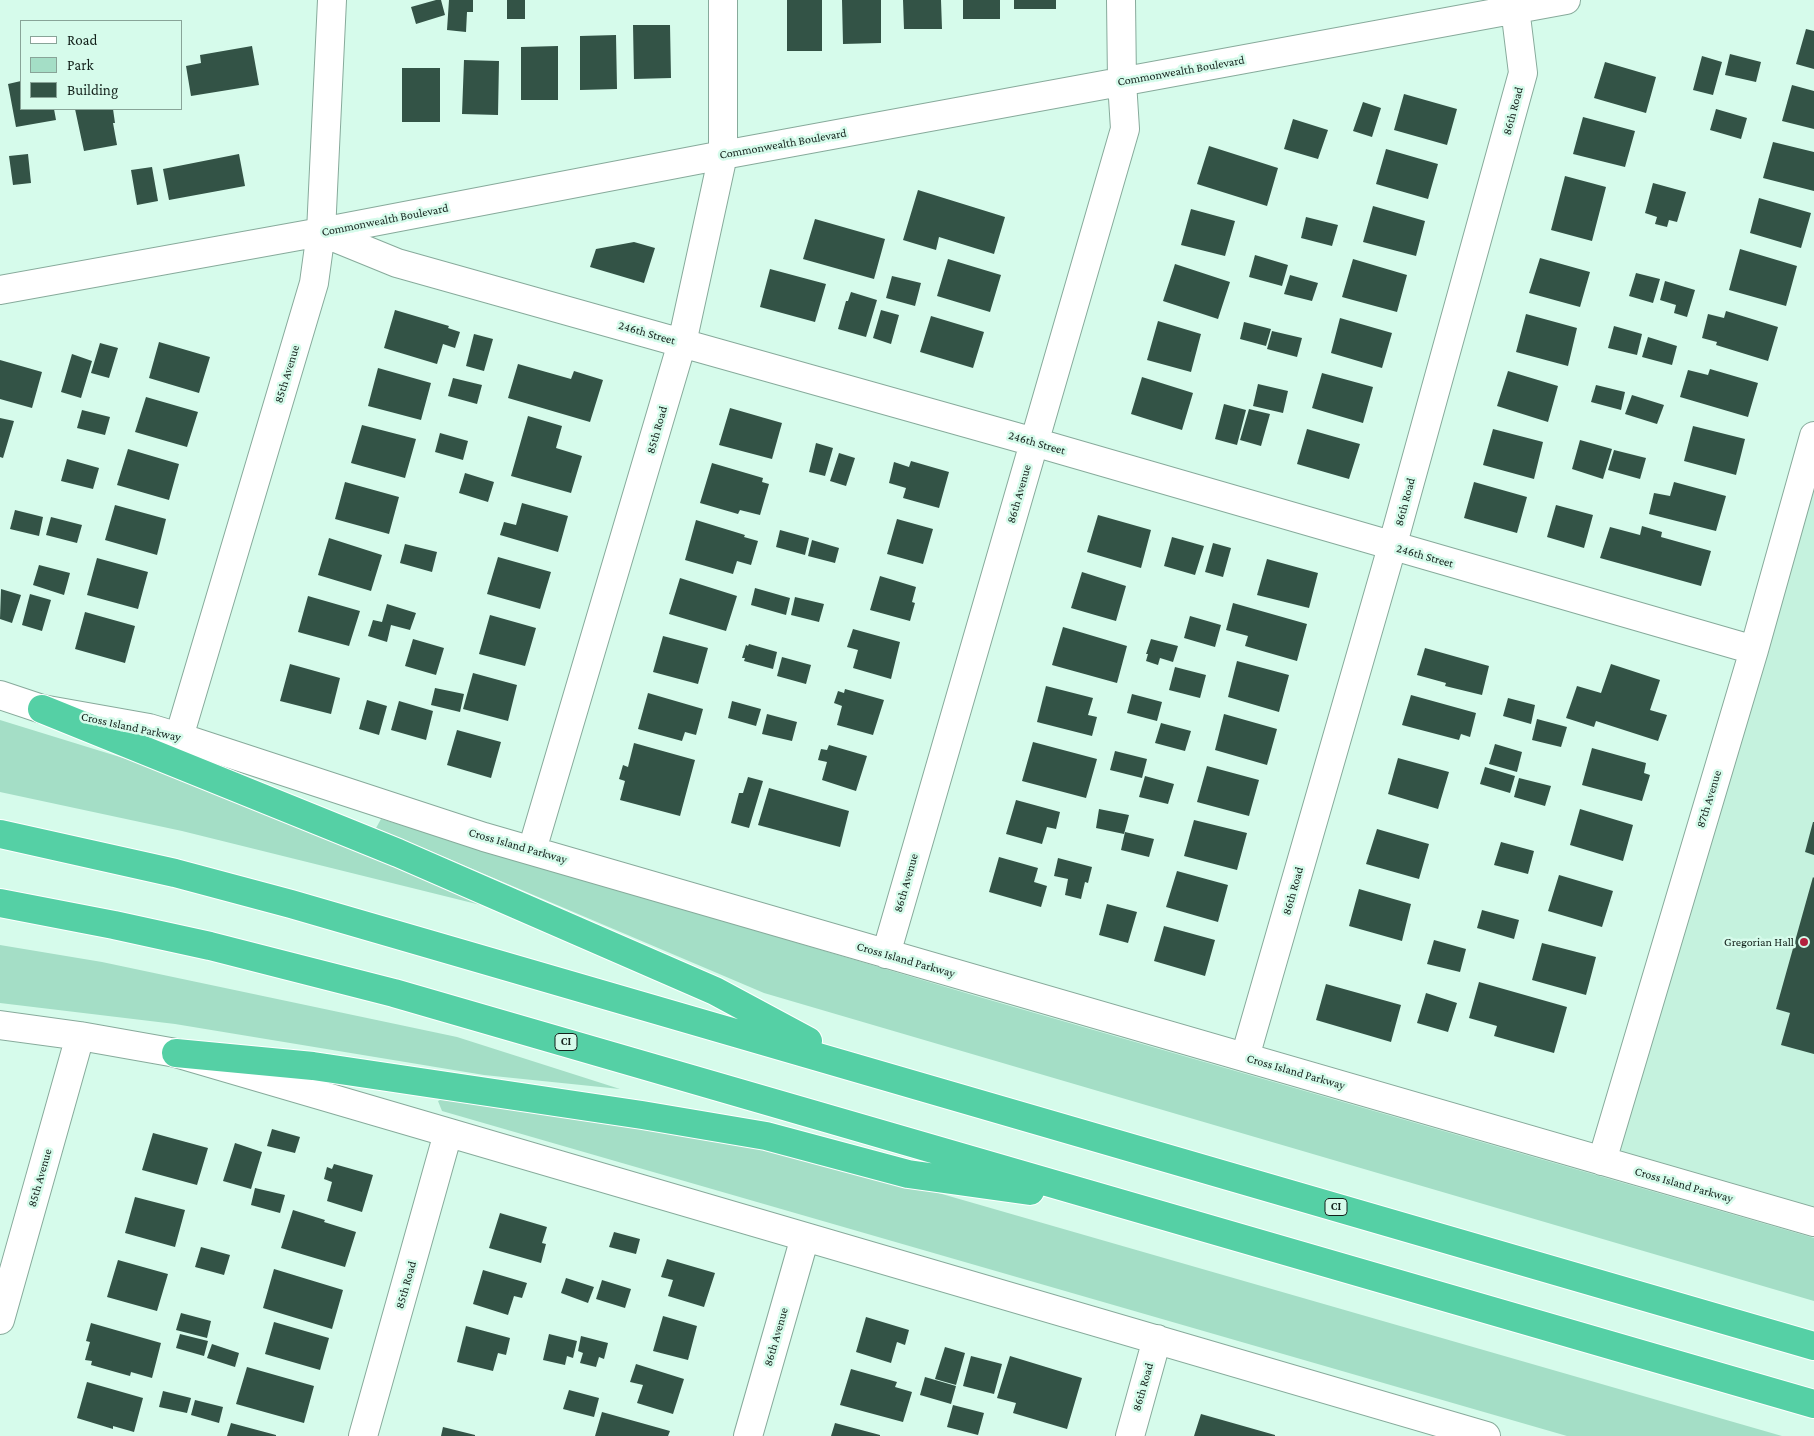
<!DOCTYPE html>
<html>
<head>
<meta charset="utf-8">
<style>
  body { margin:0 }
  #map { position:relative; width:1814px; height:1436px; overflow:hidden; background:#d6fbeb; font-family:"Crimson Pro",serif }
  canvas { display:block }
  .legend { position:absolute; left:20px; top:20px; width:162px; height:90px; box-sizing:border-box; background:#d6fbeb; border:1px solid #88a498; margin:0; padding:6px 9px; list-style:none; font-size:15px; color:#13211b }
  .legend li { display:flex; align-items:center; gap:10px; height:25px }
  .legend b { width:25px; border:1px solid #88a498 }
</style>
</head>
<body>
<div id="map">
<canvas width="1814" height="1436"></canvas>
<ul class="legend">
<li><b style="height:6px;background:#fff"></b>Road</li>
<li><b style="height:14px;background:#a4dec6"></b>Park</li>
<li><b style="height:14px;background:#335346"></b>Building</li>
</ul>
</div>
<script>
const ctx = document.querySelector('canvas').getContext('2d');
ctx.lineJoin = 'round';
function fillPath(path, color) { ctx.fillStyle = color; ctx.fill(path, 'evenodd'); }
const poly = rows => new Path2D(rows.map(r => 'M' + r).join(''));
function strokePath(path, color, width, dash) { ctx.strokeStyle = color; ctx.lineWidth = width; ctx.lineCap = dash ? 'butt' : 'round'; ctx.setLineDash(dash || []); ctx.stroke(path); }
function write(font, color, halo, rows, align = 'center') {
  ctx.font = font + ' "Crimson Pro",serif'; ctx.lineWidth = 5; ctx.setLineDash([]); ctx.textBaseline = 'middle'; ctx.strokeStyle = halo; ctx.fillStyle = color; for (const [text, x, y, turn = 0] of rows) {
    ctx.save(); ctx.translate(x, y); ctx.rotate((+turn || 0) * Math.PI / 180); ctx.textAlign = isNaN(turn) ? turn : align; if (halo) ctx.strokeText(text, 0, 0); ctx.fillText(text, 0, 0); ctx.restore();
  }
}
const built = poly([
  [1814,478,1814,1222,1602,1161]
]);
const green = poly([
  [0,720,188,778,521,915,182,831,0,792],
  [381,819,976,996,1814,1238,1814,1301,764,993,376,828],
  [0,945,102,962,457,1037,620,1089,484,1075,175,1024,0,1003],
  [448,1096,817,1158,1782,1436,1567,1436,442,1111,438,1101]
]);
const building = poly([
  [436,0,441,0,445,15,416,24,411,7],
  [449,0,473,0,473,12,467,12,466,32,447,30],
  [507,0,525,0,525,19,507,19],
  [787,0,822,0,822,51,787,51],
  [842,0,881,0,881,43,843,44],
  [903,0,941,0,942,29,904,29],
  [963,0,1000,0,1000,19,963,19],
  [1014,0,1056,0,1056,9,1014,9],
  [633,25,670,25,671,78,634,79],
  [1806,29,1814,31,1814,69,1796,64],
  [616,35,617,89,580,90,580,36],
  [252,46,259,85,191,96,186,66,201,63,200,55],
  [558,46,558,100,521,100,521,47],
  [1730,54,1761,62,1756,82,1725,75],
  [1702,56,1722,62,1713,95,1693,90],
  [464,60,499,61,498,115,462,114],
  [1605,62,1656,77,1646,113,1594,98],
  [402,68,440,68,440,122,402,122],
  [21,81,21,109,54,109,56,120,16,127,8,84],
  [1792,85,1814,91,1814,129,1782,121],
  [1404,94,1457,109,1447,145,1394,130],
  [1363,102,1381,108,1372,137,1353,131],
  [75,109,113,109,115,123,113,123,117,145,84,151],
  [1716,109,1747,118,1741,139,1710,130],
  [1583,117,1635,131,1625,167,1573,154],
  [1293,119,1328,130,1318,159,1284,149],
  [1773,142,1814,152,1814,191,1763,178],
  [1209,146,1278,168,1267,206,1197,184],
  [1386,149,1438,164,1428,199,1376,184],
  [28,154,31,183,13,185,9,156],
  [239,154,245,186,169,200,163,169],
  [152,167,158,201,137,205,131,170],
  [1565,176,1606,187,1592,241,1551,230],
  [1653,183,1686,192,1677,222,1669,220,1667,227,1655,224,1657,217,1645,213],
  [918,190,1005,217,994,254,939,237,936,250,903,240],
  [1759,198,1811,213,1801,248,1750,233],
  [1373,206,1425,221,1416,256,1363,242],
  [1191,209,1235,221,1225,256,1181,245],
  [1306,217,1338,225,1332,246,1301,238],
  [815,219,885,239,874,279,803,259],
  [634,242,655,248,644,283,590,267,596,249],
  [1740,249,1797,266,1786,306,1729,290],
  [1255,255,1288,265,1282,286,1249,277],
  [1540,258,1590,272,1580,307,1529,293],
  [948,259,1001,275,990,312,937,296],
  [1353,259,1407,275,1397,312,1342,297],
  [1175,264,1230,282,1218,319,1163,301],
  [770,269,826,284,815,322,760,307],
  [1636,273,1660,279,1653,303,1629,296],
  [1290,275,1318,283,1312,301,1284,294],
  [892,276,921,283,915,306,886,298],
  [1665,281,1695,290,1687,317,1674,313,1676,305,1660,300],
  [851,292,877,300,866,337,838,329,846,301,848,301],
  [395,310,449,326,448,328,460,332,455,348,443,344,437,364,384,348],
  [881,310,899,315,891,344,873,338],
  [1726,311,1778,327,1768,361,1716,345,1717,342,1702,338,1708,314,1724,318],
  [1526,314,1577,328,1568,366,1516,352],
  [931,316,984,332,973,368,920,352],
  [1340,318,1392,333,1382,368,1331,353],
  [1158,321,1201,334,1191,372,1147,360],
  [1244,322,1271,329,1266,346,1240,339],
  [1614,326,1642,334,1637,355,1608,348],
  [1272,331,1302,338,1297,357,1267,349],
  [474,334,493,339,484,371,466,366],
  [1648,337,1677,346,1672,365,1642,357],
  [159,342,210,357,199,393,149,378],
  [100,343,118,348,109,378,91,373],
  [72,354,92,361,81,398,61,392],
  [0,360,42,372,32,408,0,399],
  [518,364,571,379,574,371,603,380,590,422,508,398],
  [378,368,431,383,421,420,368,406],
  [1710,369,1758,383,1748,417,1680,397,1688,370,1708,375],
  [1508,371,1558,386,1548,422,1497,406],
  [1322,373,1373,387,1363,423,1312,408],
  [1142,377,1193,393,1182,430,1131,414],
  [453,378,482,385,477,404,448,396],
  [1258,384,1288,391,1283,413,1253,406],
  [1596,385,1625,392,1621,410,1591,402],
  [1632,395,1664,405,1657,424,1625,414],
  [146,397,198,412,187,447,135,432],
  [1224,404,1246,410,1237,445,1215,439],
  [730,408,782,423,772,459,719,445],
  [1249,409,1270,414,1261,446,1240,440],
  [82,410,110,417,105,435,77,428],
  [528,416,562,426,556,448,582,456,571,493,511,476],
  [0,418,14,421,3,458,0,457],
  [362,425,416,439,405,478,351,463],
  [1693,426,1745,439,1736,475,1684,461],
  [1307,429,1360,444,1349,479,1297,464],
  [1493,429,1543,442,1534,479,1483,465],
  [440,433,468,441,463,460,435,452],
  [1580,440,1612,449,1603,479,1572,469],
  [816,443,833,448,825,476,809,472],
  [128,449,179,464,169,500,117,485],
  [1614,450,1646,458,1640,479,1608,470],
  [839,453,855,458,846,486,830,481],
  [67,459,99,468,93,489,61,481],
  [911,461,949,472,939,508,903,498,906,488,889,483,894,462,909,467],
  [712,463,763,478,762,482,769,484,760,515,740,510,738,514,700,503],
  [465,473,494,482,488,502,459,493],
  [345,482,399,497,389,534,335,519],
  [1474,482,1527,497,1517,533,1464,518],
  [1674,482,1726,496,1716,531,1649,514,1654,493,1670,496],
  [522,503,568,516,558,552,500,535,504,522,516,525],
  [115,505,166,519,157,555,105,540],
  [1556,505,1593,515,1584,548,1547,537],
  [15,510,43,517,39,536,10,529],
  [1098,515,1151,530,1141,568,1087,552],
  [51,517,82,525,77,543,46,535],
  [897,519,933,529,923,564,887,554],
  [696,520,745,535,744,537,758,541,751,565,737,561,733,574,685,560],
  [1642,526,1662,532,1661,537,1711,551,1701,586,1600,558,1610,527,1640,535],
  [780,530,809,538,805,555,776,547],
  [1172,537,1204,546,1195,575,1164,566],
  [329,538,382,555,371,591,318,575],
  [812,540,839,548,835,563,808,556],
  [1213,543,1231,548,1223,577,1205,572],
  [405,544,437,552,432,572,400,563],
  [498,557,551,572,540,609,487,594],
  [97,558,148,572,138,609,87,595],
  [1267,559,1318,573,1309,608,1257,595],
  [39,565,70,573,64,595,33,585],
  [1082,572,1126,586,1116,621,1071,608],
  [880,576,916,587,912,602,915,603,910,621,870,610],
  [680,578,737,596,726,631,669,614],
  [755,588,790,598,786,615,751,605],
  [1,589,21,595,12,623,0,619],
  [30,594,51,600,42,631,22,625],
  [308,596,360,611,349,646,298,632],
  [795,597,824,604,819,622,791,615],
  [1233,603,1307,624,1297,661,1245,646,1248,636,1226,630],
  [387,604,416,613,410,630,391,625,387,642,368,636,373,620,382,622],
  [85,612,135,626,125,663,75,649],
  [490,615,536,628,525,666,479,654],
  [1190,616,1221,625,1215,647,1184,638],
  [1063,627,1127,646,1117,683,1052,665],
  [853,629,900,642,891,679,853,668,858,650,847,647],
  [663,636,708,648,698,684,653,672],
  [413,639,444,648,436,675,405,666],
  [1151,639,1178,646,1173,662,1160,658,1158,665,1146,661,1148,654,1146,654],
  [749,644,777,652,773,669,744,661,745,658,742,658,746,645,748,646],
  [1425,648,1489,666,1482,695,1445,686,1446,683,1417,675],
  [782,657,811,665,806,684,777,676],
  [1237,661,1289,675,1279,712,1228,697],
  [290,664,340,678,331,714,280,701],
  [1611,664,1660,680,1650,710,1667,715,1658,741,1596,721,1594,727,1566,718,1577,686,1601,693],
  [1175,667,1206,675,1200,698,1169,690],
  [473,673,517,685,508,721,463,709],
  [1046,686,1093,698,1088,715,1097,717,1092,736,1037,722],
  [435,688,464,694,460,712,431,705],
  [845,689,884,700,873,735,837,725,842,706,834,703,838,691,844,693],
  [648,693,703,709,696,735,685,732,682,741,638,729],
  [1132,694,1162,702,1157,721,1127,713],
  [1411,695,1476,713,1470,737,1461,734,1459,740,1402,725],
  [1508,698,1535,705,1531,724,1503,716],
  [367,700,387,706,379,735,359,729],
  [399,701,433,711,426,740,391,730],
  [732,701,761,709,756,726,728,718],
  [767,714,797,722,792,741,762,734],
  [1224,714,1277,729,1267,765,1215,750],
  [1537,719,1567,727,1561,747,1532,740],
  [1161,723,1191,731,1185,751,1155,743],
  [457,730,501,742,491,778,447,765],
  [1033,742,1097,759,1086,798,1022,781],
  [634,743,695,760,680,816,620,800,625,781,619,779,623,765,628,767],
  [1495,744,1522,752,1517,772,1489,764],
  [829,745,867,756,856,791,822,780,827,762,818,760,821,749,827,750],
  [1592,748,1646,763,1644,773,1650,775,1642,801,1582,785],
  [1115,751,1147,759,1142,778,1110,770],
  [1398,758,1449,772,1438,809,1388,794],
  [1207,766,1259,780,1249,816,1197,802],
  [1485,767,1515,776,1510,793,1480,784],
  [1145,776,1174,784,1168,804,1139,797],
  [748,777,763,781,749,828,731,823,739,793,743,793],
  [1519,778,1551,786,1545,806,1514,797],
  [769,788,849,811,840,847,758,825],
  [1016,800,1060,812,1056,829,1047,827,1042,844,1006,834],
  [1099,809,1129,815,1124,834,1096,828],
  [1580,809,1633,825,1623,861,1570,845],
  [1194,820,1247,833,1237,870,1184,856],
  [1813,822,1814,822,1814,855,1805,852],
  [1377,829,1429,844,1419,879,1366,864],
  [1125,832,1154,839,1149,857,1121,850],
  [1501,842,1534,851,1528,874,1494,865],
  [999,857,1038,868,1034,882,1047,886,1041,907,989,892],
  [1058,858,1092,867,1088,883,1085,882,1081,899,1065,895,1068,879,1054,876],
  [1177,871,1228,885,1218,922,1166,907],
  [1559,875,1613,891,1602,927,1548,911],
  [1813,877,1814,878,1814,1054,1781,1045,1790,1013,1776,1009],
  [1359,889,1411,904,1402,941,1349,926],
  [1107,904,1137,912,1128,943,1099,935],
  [1482,910,1519,920,1514,939,1477,928],
  [1164,926,1215,940,1205,976,1154,961],
  [1434,940,1466,949,1460,972,1427,964],
  [1542,943,1596,957,1586,995,1532,980],
  [1479,982,1567,1007,1554,1053,1494,1036,1497,1026,1469,1018],
  [1326,984,1401,1005,1391,1042,1316,1020],
  [1426,993,1457,1003,1448,1032,1417,1023],
  [272,1129,300,1137,295,1153,267,1146],
  [153,1133,208,1148,197,1185,142,1170],
  [235,1143,262,1152,251,1189,223,1181],
  [334,1164,373,1175,362,1212,327,1201,332,1182,324,1179,327,1167,332,1169],
  [255,1188,285,1195,280,1213,251,1205],
  [135,1197,185,1210,175,1247,125,1233],
  [293,1210,325,1220,324,1222,356,1232,345,1267,281,1248],
  [500,1213,547,1227,542,1243,546,1244,541,1263,489,1248],
  [614,1232,640,1239,636,1254,609,1247],
  [201,1247,230,1255,224,1275,195,1267],
  [667,1259,715,1273,704,1307,668,1296,673,1280,661,1277],
  [118,1260,168,1274,157,1311,107,1297],
  [274,1269,343,1290,332,1329,263,1308],
  [483,1270,527,1283,522,1298,514,1296,508,1315,473,1304],
  [566,1278,594,1287,588,1303,561,1293],
  [602,1280,631,1289,625,1308,596,1299],
  [181,1313,211,1321,207,1338,176,1330],
  [663,1316,697,1326,688,1360,653,1351],
  [866,1317,909,1330,905,1345,897,1342,891,1363,856,1352],
  [274,1322,329,1338,320,1370,265,1354],
  [91,1323,161,1343,152,1378,131,1372,130,1376,91,1365,92,1361,85,1360,90,1342,86,1341],
  [466,1326,510,1338,506,1355,498,1353,493,1371,457,1362],
  [180,1334,208,1341,204,1356,176,1348],
  [549,1334,577,1341,573,1358,567,1356,565,1365,543,1360],
  [581,1336,608,1343,604,1359,599,1357,596,1367,580,1363,583,1353,578,1351],
  [212,1344,239,1353,235,1367,207,1358],
  [945,1347,965,1353,956,1385,935,1379],
  [971,1356,1002,1364,994,1394,963,1386],
  [1010,1356,1082,1378,1067,1429,1013,1413,1016,1403,997,1398],
  [636,1364,684,1379,673,1414,637,1403,643,1385,630,1382],
  [247,1367,314,1386,304,1423,236,1404],
  [851,1369,897,1382,895,1387,912,1392,903,1422,840,1405],
  [925,1377,956,1386,951,1404,920,1395],
  [87,1382,143,1398,134,1432,113,1426,113,1429,77,1418],
  [569,1390,599,1398,594,1417,563,1409],
  [163,1391,191,1398,187,1413,159,1407],
  [195,1400,223,1407,219,1423,191,1415],
  [953,1405,984,1413,978,1435,947,1427],
  [602,1412,670,1431,668,1436,595,1436],
  [1201,1414,1275,1435,1275,1436,1194,1436],
  [231,1423,276,1435,276,1436,227,1436],
  [835,1423,880,1435,880,1436,831,1436],
  [443,1427,475,1435,475,1436,441,1436]
]);
const minor = poly([
  [321,232,397,263,1034,442,1754,650],
  [0,290,321,232,723,155,1566,0],
  [0,695,42,709,149,728,179,737,484,837,1814,1222],
  [179,737,314,283,321,232,332,0],
  [532,850,682,343,723,155,723,0],
  [886,954,1125,129,1122,82,1121,0],
  [0,1025,80,1036,176,1053,1486,1436],
  [1245,1057,1392,547,1523,73,1514,0],
  [1602,1161,1754,650,1814,436],
  [0,1320,80,1036],
  [363,1436,448,1133],
  [748,1436,805,1237],
  [1130,1436,1157,1339]
]);
const highway = poly([
  [42,709,398,853,715,991,808,1041],
  [0,834,175,873,291,904,1814,1346],
  [0,903,114,925,210,946,394,993,1814,1404],
  [176,1053,313,1066,642,1115,766,1136,908,1174,1030,1191]
]);
const markers = [
  [1804,942,5,"#b4213e"]
];
const shields = [
  [566,1042,22],
  [1336,1207,22]
];
const shieldNames = [
  ["CI",566,1042],
  ["CI",1336,1207]
];
const streetNames = [
  ["Commonwealth Boulevard",1181,71,-10],
  ["86th Road",1513,111,-75],
  ["Commonwealth Boulevard",783,144,-10],
  ["Commonwealth Boulevard",385,220,-11],
  ["246th Street",647,333,16],
  ["85th Avenue",287,374,-73],
  ["85th Road",657,430,-74],
  ["246th Street",1037,443,16],
  ["86th Avenue",1019,494,-74],
  ["86th Road",1405,502,-75],
  ["246th Street",1425,556,16],
  ["Cross Island Parkway",131,727,12],
  ["87th Avenue",1709,799,-73],
  ["Cross Island Parkway",518,846,16],
  ["86th Avenue",906,883,-74],
  ["86th Road",1293,891,-74],
  ["Cross Island Parkway",906,960,16],
  ["Cross Island Parkway",1296,1072,16],
  ["85th Avenue",40,1178,-74],
  ["Cross Island Parkway",1684,1185,16],
  ["85th Road",406,1285,-74],
  ["86th Avenue",776,1337,-74],
  ["86th Road",1143,1387,-74]
];
const poiNames = [
  ["Gregorian Hall",1794,942]
];
fillPath(built, '#c5f2de');
fillPath(green, '#a4dec6');
fillPath(building, '#335346');
strokePath(minor, '#87aa9b', 30);
strokePath(highway, '#fff', 30);
strokePath(minor, '#fff', 28);
strokePath(highway, '#55d0a5', 28);
for (const [x, y, r, color] of markers) { const dot = new Path2D(); dot.arc(x, y, r, 0, 2 * Math.PI); ctx.fillStyle = color; ctx.fill(dot); strokePath(dot, '#d6fbeb', 2); }
for (const [x, y, w] of shields) { const box = new Path2D(); box.roundRect(x - w / 2, y - 8.5, w, 17, 4); ctx.fillStyle = '#d6fbeb'; ctx.fill(box); strokePath(box, '#13211b', 1); }
write('bold 11px', '#13211b', null, shieldNames);
write('12px', '#13211b', '#d6fbeb', streetNames);
write('12px', '#13211b', '#d6fbeb', poiNames, 'right');
</script>
</body>
</html>
